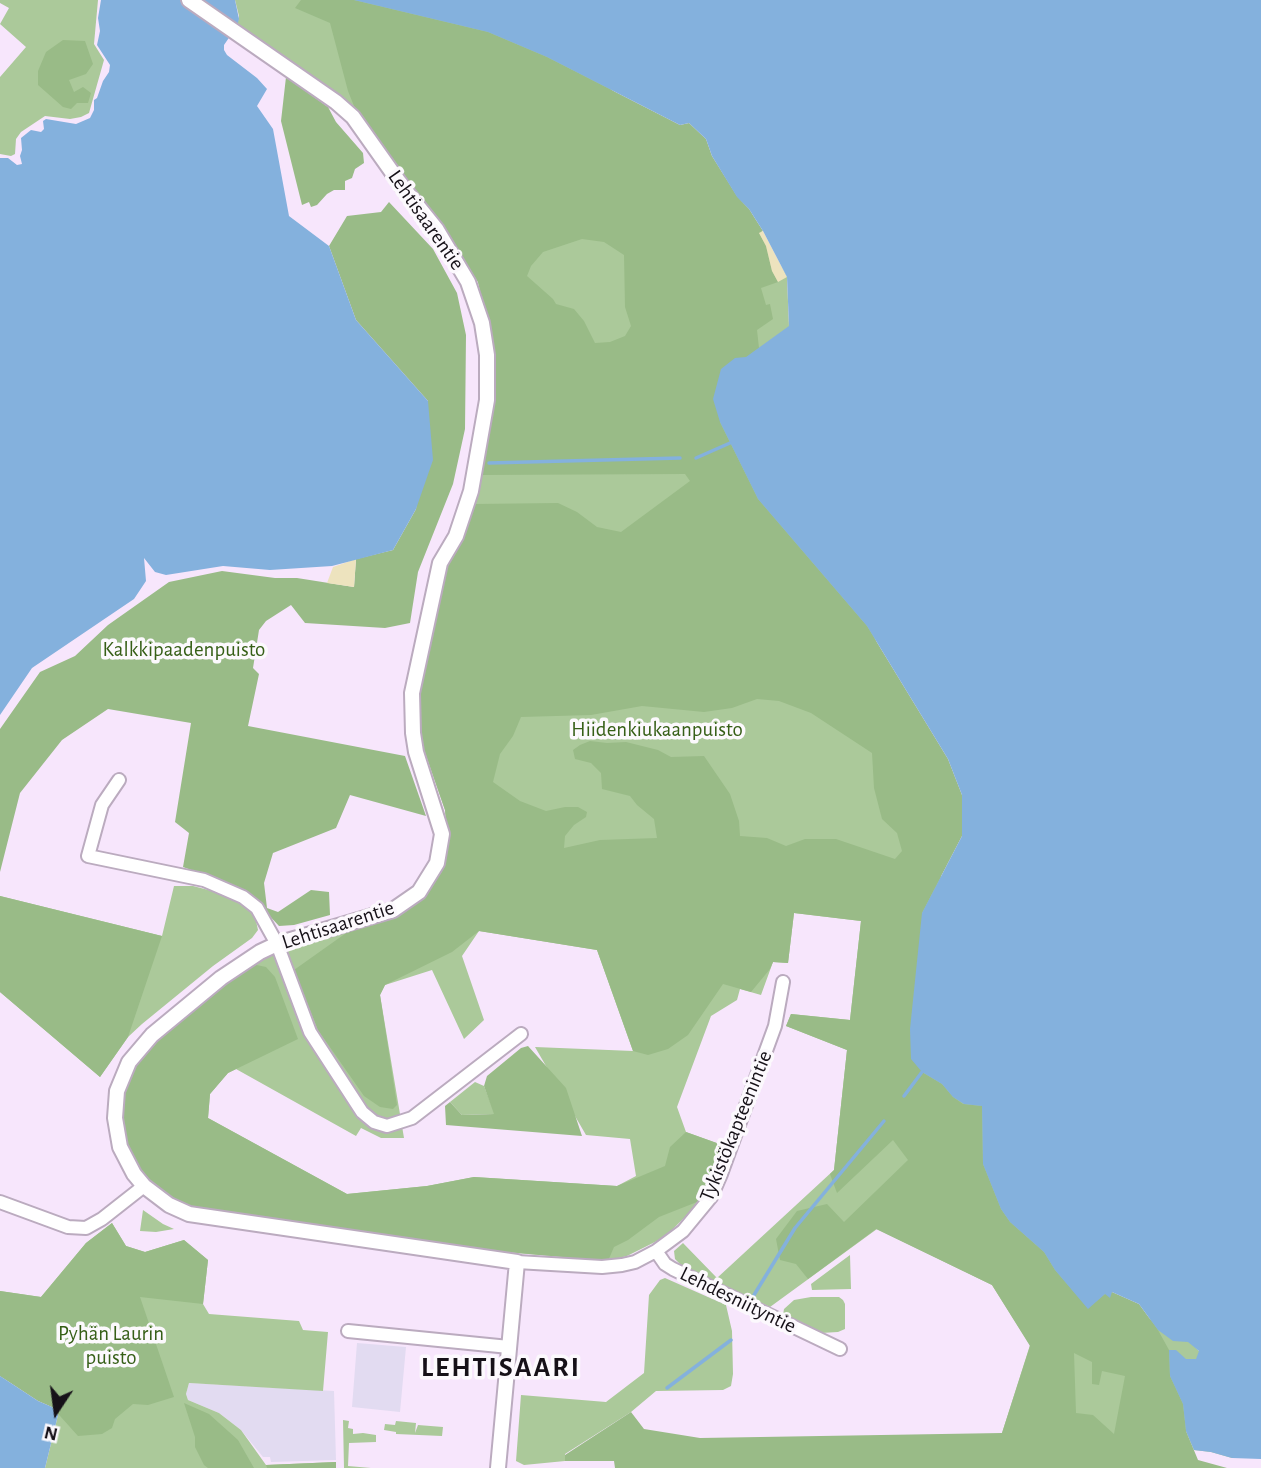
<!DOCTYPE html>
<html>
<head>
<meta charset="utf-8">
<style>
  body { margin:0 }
  #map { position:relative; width:1261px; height:1468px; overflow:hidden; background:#f7e6fc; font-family:"Alegreya Sans",sans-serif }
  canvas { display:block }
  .north { position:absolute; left:21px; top:1377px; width:70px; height:70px; -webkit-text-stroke:5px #fcf9fd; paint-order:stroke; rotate:193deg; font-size:19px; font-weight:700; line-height:28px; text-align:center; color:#161118 }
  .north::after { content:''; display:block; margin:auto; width:24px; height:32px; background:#161118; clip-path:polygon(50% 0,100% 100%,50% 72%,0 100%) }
</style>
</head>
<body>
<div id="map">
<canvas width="1261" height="1468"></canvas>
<div class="north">N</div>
</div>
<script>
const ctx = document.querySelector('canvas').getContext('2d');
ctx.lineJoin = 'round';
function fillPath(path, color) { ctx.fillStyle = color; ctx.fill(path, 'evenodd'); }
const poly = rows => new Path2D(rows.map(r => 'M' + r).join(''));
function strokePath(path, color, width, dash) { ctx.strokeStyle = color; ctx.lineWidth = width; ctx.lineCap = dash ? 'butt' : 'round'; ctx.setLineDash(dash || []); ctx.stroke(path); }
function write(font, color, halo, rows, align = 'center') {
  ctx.font = font + ' "Alegreya Sans",sans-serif'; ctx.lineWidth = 7; ctx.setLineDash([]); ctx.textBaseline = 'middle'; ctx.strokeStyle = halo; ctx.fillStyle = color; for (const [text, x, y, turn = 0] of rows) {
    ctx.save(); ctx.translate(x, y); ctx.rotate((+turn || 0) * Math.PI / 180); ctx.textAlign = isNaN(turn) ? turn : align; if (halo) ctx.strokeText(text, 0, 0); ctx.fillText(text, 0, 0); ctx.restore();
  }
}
const education = poly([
  [357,1343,406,1347,400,1412,352,1407],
  [189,1383,334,1391,336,1460,271,1462,270,1457,263,1457,241,1430,219,1413,188,1400,186,1394]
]);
const green = poly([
  [0,0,98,0,94,44,104,60,89,113,81,117,70,119,45,116,21,132,16,139,15,154,11,156,0,154,0,77,26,47,0,24,9,8,0,3],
  [235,0,508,0,749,209,787,277,789,326,1003,1101,1105,1294,1188,1340,1199,1351,1236,1454,1232,1458,1211,1452,1194,1450,1186,1431,1114,1435,1002,1433,1030,1345,992,1285,877,1229,770,1307,682,1266,675,1259,674,1251,683,1243,717,1278,834,1170,847,1050,786,1026,791,1014,850,1020,861,921,794,913,788,963,773,962,761,995,740,989,737,1000,711,1016,677,1107,686,1132,725,1146,702,1200,665,1237,627,1256,607,1261,461,1248,124,1093,252,964,424,893,441,873,448,843,445,810,424,750,434,616,473,504,489,437,493,348,478,282,435,215,358,116,237,26,239,16],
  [479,931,597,950,633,1051,535,1047,586,1135,630,1139,636,1176,617,1186,474,1177,427,1186,347,1194,208,1118,210,1094,228,1073,236,1069,356,1136,361,1128,381,1138,404,1138,380,995,385,985,432,970,464,1039,484,1020,462,956],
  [174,886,193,886,220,893,239,903,255,916,258,930,252,938,213,966,142,1024,128,1037,100,1077,0,992,0,896,162,936],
  [475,1082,484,1086,495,1114,462,1115,450,1102],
  [143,1210,163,1224,174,1229,156,1232,140,1231],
  [112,1223,126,1246,145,1252,184,1240,208,1260,203,1304,209,1314,299,1321,303,1330,328,1332,323,1391,189,1383,186,1394,188,1400,219,1413,241,1430,266,1465,336,1462,336,1468,45,1468,58,1415,52,1407,0,1376,0,1291,41,1297,86,1243],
  [850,1255,851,1289,812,1290,811,1284],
  [665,1278,726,1305,732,1331,733,1374,731,1386,723,1390,656,1391,631,1412,565,1454,565,1461,524,1465,516,1461,521,1395,606,1402,644,1373,649,1295,660,1280],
  [811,1297,839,1297,843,1300,845,1304,845,1329,838,1332,821,1333,783,1315,784,1309,794,1300],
  [343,1420,349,1421,348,1428,353,1429,353,1434,363,1433,376,1435,376,1442,349,1443,348,1466,371,1468,344,1468],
  [396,1421,416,1423,415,1433,418,1425,443,1427,442,1436,396,1434,396,1432,384,1430,385,1424,395,1425]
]);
const forest = poly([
  [301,0,354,0,488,32,547,57,680,125,689,123,706,139,712,156,737,196,749,209,763,231,759,233,766,246,772,271,778,282,761,288,766,305,770,304,773,319,757,330,759,348,746,358,720,422,758,499,867,626,948,759,962,795,962,836,922,913,922,1072,942,1084,953,1097,963,1104,982,1106,983,1164,1001,1209,1010,1222,1044,1252,1055,1270,1088,1308,1105,1294,1112,1292,1139,1304,1158,1330,1169,1350,1170,1376,1183,1404,1186,1431,1198,1460,1227,1468,615,1468,614,1461,565,1461,565,1455,631,1412,644,1429,700,1438,1002,1433,1030,1346,992,1285,876,1229,808,1279,796,1264,780,1260,776,1239,797,1211,827,1204,844,1222,908,1160,893,1140,837,1193,830,1174,834,1170,847,1050,786,1026,791,1014,850,1020,861,921,794,913,788,963,773,962,770,969,751,992,723,984,688,1035,668,1049,648,1055,633,1051,597,950,479,931,452,952,385,985,380,995,397,1105,393,1109,380,1107,364,1096,318,1030,294,970,356,926,424,893,441,873,446,858,448,843,445,810,424,749,420,732,418,705,445,565,473,504,558,503,577,512,597,527,621,532,690,481,685,474,481,475,489,437,493,348,478,282,435,215,358,116,348,91,330,23,295,8],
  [582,239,604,242,624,255,625,307,631,326,625,336,610,342,595,343,584,321,574,309,556,304,553,299,527,276,531,266,543,252],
  [757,699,779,701,811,713,872,753,874,788,882,819,897,833,902,851,895,859,836,839,805,839,786,846,767,838,740,836,739,821,730,794,704,756,671,757,658,750,626,742,607,743,590,741,580,745,573,750,575,759,591,763,601,773,602,789,630,796,637,805,654,819,657,838,600,840,564,848,565,836,574,825,586,817,587,812,578,807,565,807,546,811,520,801,493,782,500,754,513,736,521,717,591,715,642,706,704,712,732,708],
  [1074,1353,1092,1362,1092,1384,1099,1385,1102,1371,1125,1376,1114,1434,1093,1415,1076,1413],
  [63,40,85,41,93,64,86,74,69,80,74,92,83,87,91,93,88,103,77,103,71,109,63,107,38,85,38,71,46,52],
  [286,77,328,107,336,122,363,153,364,163,355,169,352,178,345,181,345,190,334,190,327,194,317,205,311,207,309,202,302,205,281,121],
  [389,202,433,249,457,293,466,335,465,429,453,484,418,572,410,623,385,628,305,623,291,605,266,621,259,630,253,668,259,674,248,726,405,756,426,816,350,795,336,828,273,853,264,883,267,908,278,912,311,890,329,892,330,915,294,925,279,926,251,896,232,885,183,867,189,833,175,822,191,723,108,709,62,740,20,793,0,872,0,729,40,672,75,656,108,625,169,582,222,571,275,578,297,578,354,587,356,559,393,550,416,509,428,401,356,320,329,246,347,216,381,212],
  [0,896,162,936,128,1037,100,1077,0,992],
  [252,964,266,967,275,977,298,1039,228,1073,210,1094,208,1118,347,1194,427,1186,474,1177,617,1186,665,1166,670,1147,686,1132,725,1146,717,1173,702,1200,659,1217,628,1240,614,1247,608,1261,461,1248,192,1209,176,1203,148,1183,125,1148,121,1115,124,1093,131,1072,150,1043,223,983],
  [528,1046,566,1088,582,1136,446,1125,445,1106,450,1102,462,1115,494,1114,484,1086,487,1076,521,1048],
  [112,1223,126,1246,145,1252,184,1240,208,1260,203,1304,140,1297,174,1397,148,1405,133,1404,115,1419,112,1428,102,1434,78,1436,52,1407,38,1401,0,1376,0,1291,41,1297,86,1243],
  [184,1403,209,1414,238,1440,254,1468,208,1468,204,1465,195,1447,195,1437],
  [336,1462,336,1468,267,1468,266,1465]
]);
const sand = poly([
  [763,231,787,277,778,282,772,271,766,246,759,233],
  [356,559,354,587,327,583,333,567]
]);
const water = poly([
  [101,0,235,0,239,19,237,26,224,45,224,50,227,55,257,78,267,89,257,106,273,129,289,216,329,246,356,320,428,401,433,460,416,509,393,550,332,566,270,570,223,566,166,575,155,572,144,558,146,581,134,599,32,668,0,715,0,158,8,158,17,165,22,164,20,156,22,150,21,138,31,130,41,132,44,129,43,121,46,119,76,124,90,118,94,110,94,100,97,98,103,81,109,72,110,65,97,45,100,31,98,18],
  [354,0,1261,0,1261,1459,1232,1458,1211,1452,1194,1450,1186,1431,1183,1404,1170,1376,1169,1350,1176,1350,1186,1359,1196,1359,1199,1351,1188,1342,1173,1341,1158,1330,1139,1304,1112,1292,1110,1298,1105,1294,1088,1309,1055,1270,1044,1252,1010,1222,1001,1209,983,1164,982,1106,964,1104,953,1097,942,1084,922,1072,911,1059,910,1029,922,913,962,836,962,795,948,759,867,626,758,499,720,422,713,399,721,369,735,358,746,357,789,326,787,277,763,231,749,209,737,197,712,156,706,139,689,123,680,125,547,57,488,32],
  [0,1376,38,1401,52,1407,58,1415,45,1468,0,1468]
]);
const stream = poly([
  [696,458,730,443],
  [489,463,680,458],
  [904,1096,922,1072],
  [754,1295,795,1228,884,1121],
  [667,1388,731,1340]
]);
const minor = poly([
  [119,780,102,805,88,856,204,880,243,897,257,908,277,944,310,1032,362,1112,374,1122,387,1126,412,1118,521,1034],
  [0,1202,68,1227,86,1228,102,1219,144,1186],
  [656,1251,665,1264,673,1269,840,1349],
  [517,1262,602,1267,622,1265,635,1262,656,1251,683,1231,711,1197,721,1174,775,1026,783,982],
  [348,1331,509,1347]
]);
const tertiary = poly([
  [189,0,336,102,353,117,404,189,437,230,468,282,482,323,487,355,487,400,471,491,456,536,440,563,412,693,413,733,416,752,442,834,437,863,419,892,393,910,277,944,260,952,221,978,152,1035,129,1062,117,1091,115,1118,120,1147,134,1174,144,1186,169,1205,189,1214,517,1262,498,1468]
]);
const streetNames = [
  ["Lehtisaarentie",426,220,55],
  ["Lehtisaarentie",338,925,-18],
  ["Tykistökapteenintie",736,1126,-68],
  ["Lehdesniityntie",738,1300,26]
];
const parkNames = [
  ["Kalkkipaadenpuisto",184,650],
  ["Hiidenkiukaanpuisto",657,730],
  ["Pyhän Laurin",111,1334],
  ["puisto",111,1358]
];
const districtNames = [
  ["LEHTISAARI",501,1368]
];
fillPath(education, '#e2dbf1');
fillPath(green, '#abc99a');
fillPath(forest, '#99bb87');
fillPath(sand, '#ede3be');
fillPath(water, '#84b1dd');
strokePath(stream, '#84b1dd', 3.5);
strokePath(minor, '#bbabbf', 16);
strokePath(tertiary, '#bbabbf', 18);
strokePath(minor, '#fff', 12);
strokePath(tertiary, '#fff', 14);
write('21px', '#161118', '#fcf9fd', streetNames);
write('21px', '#365f17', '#fcf9fd', parkNames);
ctx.letterSpacing = '2px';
write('bold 28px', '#161118', '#fcf9fd', districtNames);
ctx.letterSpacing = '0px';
</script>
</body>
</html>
